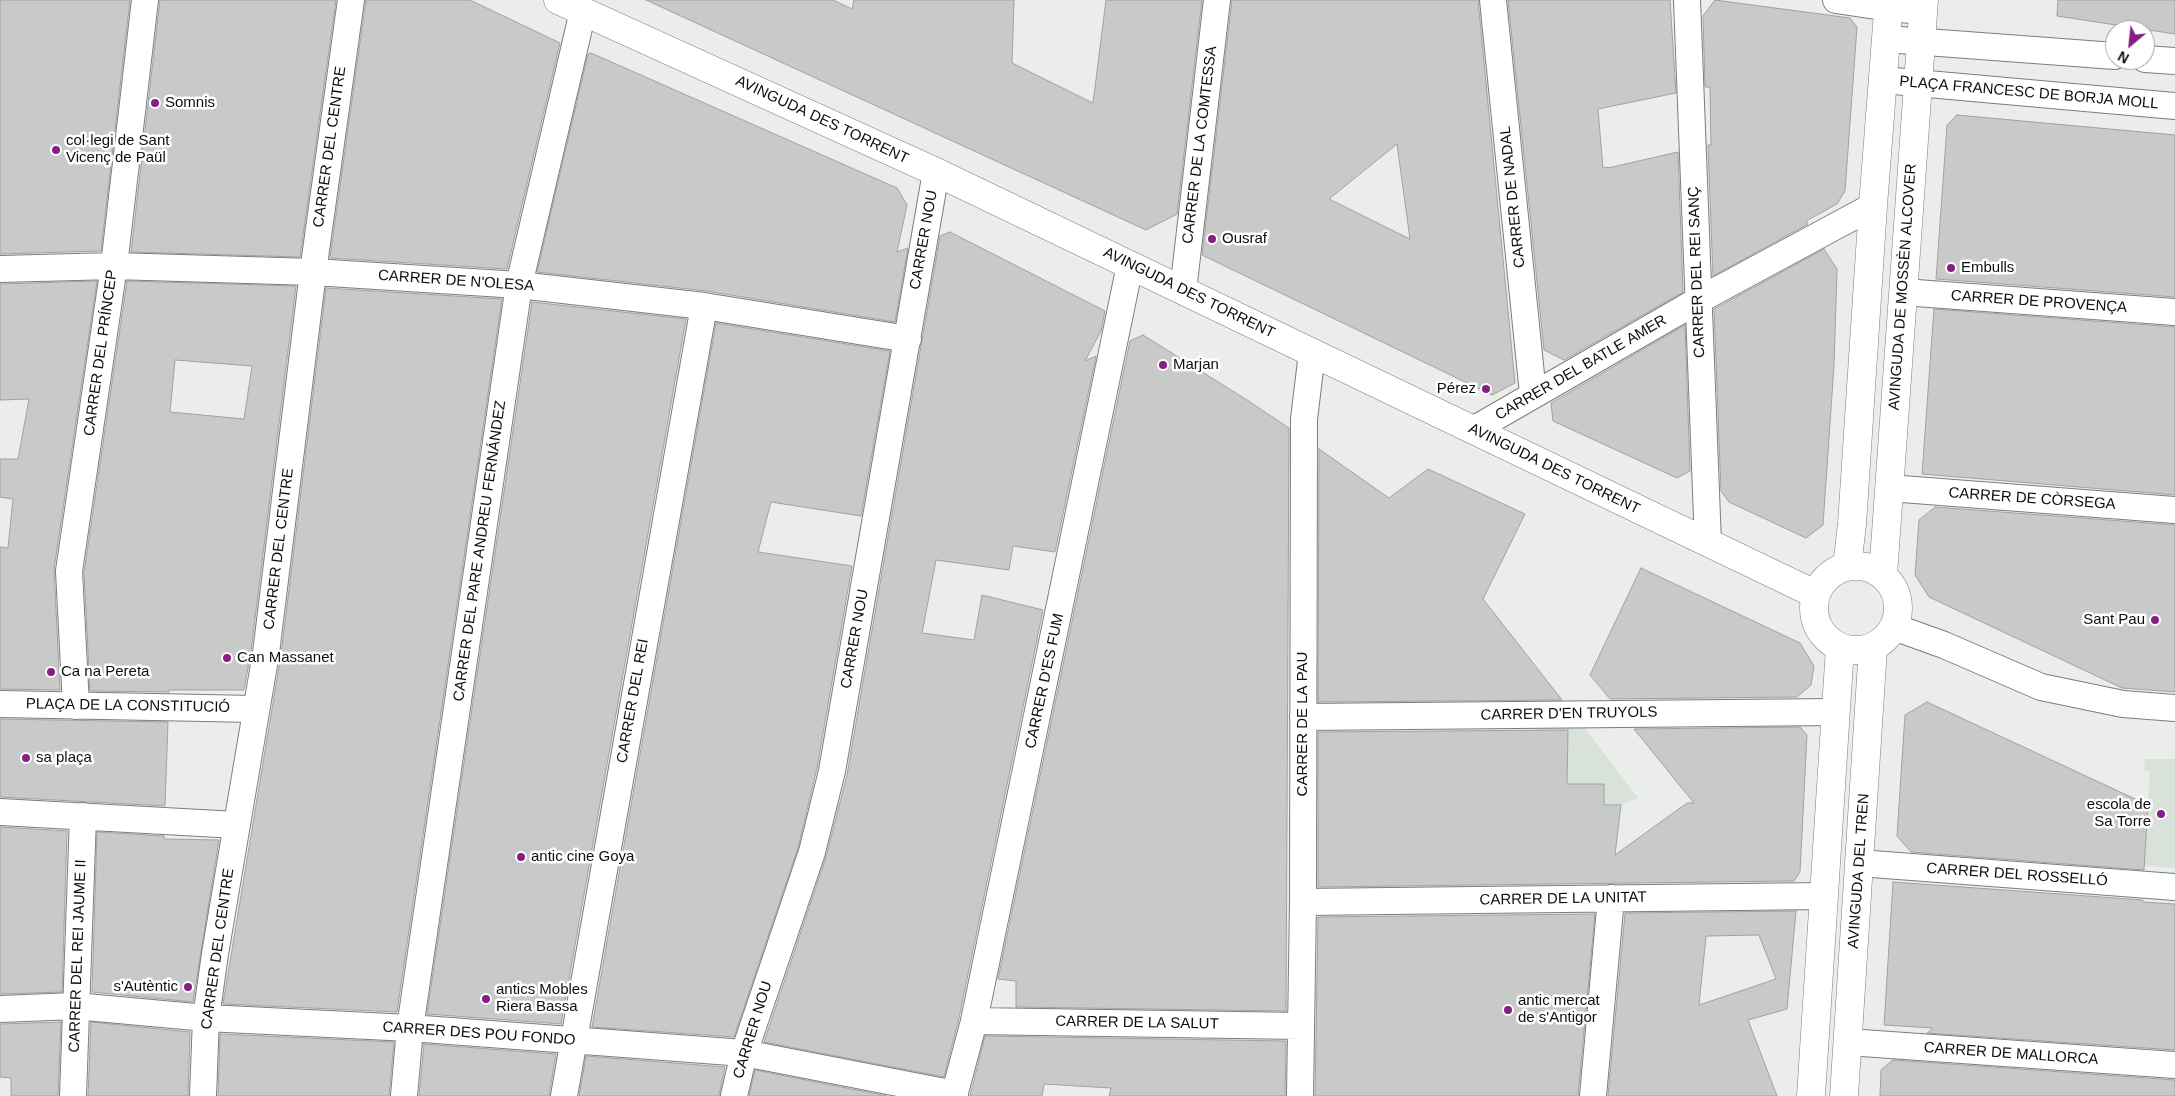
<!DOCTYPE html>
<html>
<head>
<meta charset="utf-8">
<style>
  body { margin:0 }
  #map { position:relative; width:2175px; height:1096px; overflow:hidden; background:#eaedea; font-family:Helvetica,sans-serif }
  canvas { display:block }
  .north { position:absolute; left:2105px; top:20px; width:50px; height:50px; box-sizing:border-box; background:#fff; border:1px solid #9e9f9e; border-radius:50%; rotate:208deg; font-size:14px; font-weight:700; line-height:20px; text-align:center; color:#0d0e0d }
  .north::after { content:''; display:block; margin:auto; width:18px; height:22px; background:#881d83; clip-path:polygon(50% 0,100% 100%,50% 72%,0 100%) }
</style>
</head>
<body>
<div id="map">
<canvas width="2175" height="1096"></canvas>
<div class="north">N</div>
</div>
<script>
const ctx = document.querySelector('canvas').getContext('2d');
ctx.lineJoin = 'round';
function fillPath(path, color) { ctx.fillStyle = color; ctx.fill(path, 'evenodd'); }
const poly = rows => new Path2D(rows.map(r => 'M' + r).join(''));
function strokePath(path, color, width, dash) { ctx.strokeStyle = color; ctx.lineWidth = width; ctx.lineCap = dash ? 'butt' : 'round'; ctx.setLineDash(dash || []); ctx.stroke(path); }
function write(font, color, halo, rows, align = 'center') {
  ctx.font = font + ' Helvetica,sans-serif'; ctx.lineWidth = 5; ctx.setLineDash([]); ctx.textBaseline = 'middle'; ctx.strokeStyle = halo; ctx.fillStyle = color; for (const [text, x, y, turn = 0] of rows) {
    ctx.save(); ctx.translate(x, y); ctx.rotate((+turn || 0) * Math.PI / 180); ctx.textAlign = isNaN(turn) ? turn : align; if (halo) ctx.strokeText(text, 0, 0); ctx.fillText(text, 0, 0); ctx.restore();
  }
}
const built = poly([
  [1584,727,1638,798,1621,805,1534,806,1534,728],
  [2145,759,2175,759,2175,868,2143,866,2150,771,2144,771]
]);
const building = poly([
  [0,0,130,0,101,251,0,254,0,0],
  [160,0,336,0,300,257,131,252,160,0],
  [366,0,470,0,560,43,507,269,330,258,366,0],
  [646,0,833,0,852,9,854,0,1014,0,1012,63,1093,103,1106,0,1202,0,1177,214,1146,230,646,0],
  [1232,0,1478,0,1515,383,1492,395,1202,255,1232,0],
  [1397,144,1410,239,1329,199,1397,144],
  [1508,0,1670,0,1676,93,1598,109,1603,168,1608,167,1608,168,1678,152,1683,292,1564,360,1544,350,1508,0],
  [1715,0,1850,18,1857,27,1845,191,1837,204,1806,221,1808,224,1713,276,1708,145,1711,145,1710,87,1705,87,1703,16,1715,0],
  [2058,0,2175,0,2175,34,2057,16,2058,0],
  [591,53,897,188,907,205,897,252,908,248,895,322,706,291,537,272,588,54,591,53],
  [1957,115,2175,135,2175,297,1936,279,1947,125,1957,115],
  [950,232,1105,311,1101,331,1085,361,1096,356,1055,552,1013,546,1009,570,936,560,922,633,974,640,982,595,1043,610,959,1018,944,1077,764,1042,826,857,847,775,940,236,950,232],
  [1824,249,1837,269,1834,365,1823,525,1806,538,1729,502,1721,491,1714,309,1824,249],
  [97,281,54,569,60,690,0,689,0,547,8,548,13,499,0,497,0,459,18,459,29,399,0,400,0,284,97,281],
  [127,281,296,286,251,651,244,690,169,690,169,692,90,691,84,572,127,281],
  [175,360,252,366,244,419,170,412,175,360],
  [326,288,502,299,397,1012,223,1004,281,655,326,288],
  [532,302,686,319,561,1024,427,1014,532,302],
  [1934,309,2175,327,2175,495,1922,474,1934,309],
  [716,323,890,351,861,516,771,502,758,552,852,566,817,768,798,848,734,1037,592,1027,716,323],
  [1685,325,1690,471,1677,478,1553,421,1551,403,1685,325],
  [1143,335,1247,400,1289,428,1286,1011,1016,1007,1016,981,998,979,1130,341,1143,335],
  [1319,449,1389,498,1428,469,1525,514,1483,599,1562,700,1318,702,1319,449],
  [1935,507,2175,525,2175,692,2122,688,1929,597,1915,575,1919,520,1935,507],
  [1641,568,1800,643,1814,666,1811,685,1797,697,1610,699,1590,675,1641,568],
  [1927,702,2148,805,2144,870,1911,852,1897,836,1905,715,1927,702],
  [0,719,168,722,165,806,0,797,0,719],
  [1800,727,1807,735,1800,872,1794,881,1318,887,1318,732,1568,730,1567,784,1604,784,1604,805,1621,805,1615,855,1687,803,1694,803,1634,729,1800,727],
  [0,827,67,831,62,992,0,994,0,827],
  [97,832,164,836,164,839,219,840,193,1002,92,992,97,832],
  [1893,882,2143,900,2143,902,2175,904,2175,1050,1927,1033,1933,1028,1884,1025,1893,882],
  [1796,911,1787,1009,1748,1020,1777,1096,1608,1096,1625,913,1796,911],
  [1759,935,1776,979,1699,1005,1706,936,1759,935],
  [1595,914,1578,1096,1315,1096,1318,917,1595,914],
  [61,1022,58,1096,11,1096,11,1078,0,1077,0,1024,61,1022],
  [91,1022,190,1032,188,1096,88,1096,91,1022],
  [220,1034,394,1042,389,1096,218,1096,220,1034],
  [985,1036,1286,1041,1285,1096,1109,1096,1111,1088,1044,1084,1042,1096,970,1096,985,1036],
  [424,1044,556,1054,549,1096,419,1096,424,1044],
  [586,1056,725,1067,719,1096,579,1096,586,1056],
  [1893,1060,2175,1080,2175,1096,1880,1096,1881,1070,1893,1060],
  [755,1070,887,1096,749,1096,755,1070]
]);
const street = poly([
  [1493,0,1533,394],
  [1687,0,1708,543],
  [1836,0,1889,8,1923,11],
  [1886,39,2115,56],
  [2145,59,2175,61],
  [1883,80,2175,106],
  [0,269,114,266,313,272,519,285,704,306,908,339],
  [1183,291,1217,0],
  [1903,292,2175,312],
  [1473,430,1697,301,1873,206],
  [1889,488,2175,510],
  [1894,627,1944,645,2041,687,2123,704,2175,708],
  [0,704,255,709],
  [76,706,69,571,114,266,145,0],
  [1303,717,1835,712],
  [0,812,237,825],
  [1859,863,2175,887],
  [1303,902,1824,896],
  [0,1009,75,1006,206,1018,410,1028,744,1053,955,1094],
  [974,1021,1301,1026],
  [1848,1042,2175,1065],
  [73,1096,83,816],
  [203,1096,206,1018,215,954,266,653,313,272,351,0],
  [404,1096,410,1028,519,285,583,11],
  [564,1096,704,306],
  [734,1096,744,1053,812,852,832,771,936,172],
  [954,1096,974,1021,1130,265],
  [1300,1096,1303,902,1304,419,1312,353],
  [1593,1096,1611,898]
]);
const secondary = poly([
  [558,0,936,172,1815,594],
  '1814 608a42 42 0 1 1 84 0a42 42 0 1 1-84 0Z',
  [1847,567,1852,524,1873,206,1889,0],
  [1883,575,1924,0],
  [1811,1096,1840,647],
  [1844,1096,1873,647]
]);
const markers = [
  [155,103,5,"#881d83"],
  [56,150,5,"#881d83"],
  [1212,239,5,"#881d83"],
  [1951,268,5,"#881d83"],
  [1163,365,5,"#881d83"],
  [1486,389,5,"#881d83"],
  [2155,620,5,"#881d83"],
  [227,658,5,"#881d83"],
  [51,672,5,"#881d83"],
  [26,758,5,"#881d83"],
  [2161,814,5,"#881d83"],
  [521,857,5,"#881d83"],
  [188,987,5,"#881d83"],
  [486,999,5,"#881d83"],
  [1508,1010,5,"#881d83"]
];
const streetNames = [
  ["PLAÇA FRANCESC DE BORJA MOLL",2029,93,5],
  ["AVINGUDA DES TORRENT",822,120,25],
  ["CARRER DE LA COMTESSA",1200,145,-83],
  ["CARRER DEL CENTRE",330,147,-82],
  ["CARRER DE NADAL",1513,197,-96],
  ["CARRER NOU",924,240,-80],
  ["CARRER DEL REI SANÇ",1697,272,-92],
  ["CARRER DE N'OLESA",456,281,4],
  ["AVINGUDA DE MOSSÈN ALCOVER",1903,287,-86],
  ["AVINGUDA DES TORRENT",1189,293,26],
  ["CARRER DE PROVENÇA",2039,302,4],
  ["CARRER DEL PRÍNCEP",101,353,-82],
  ["CARRER DEL BATLE AMER",1581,368,-30],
  ["AVINGUDA DES TORRENT",1554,469,26],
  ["CARRER DE CÒRSEGA",2032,499,4],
  ["CARRER DEL CENTRE",279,549,-83],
  ["CARRER DEL PARE ANDREU FERNÁNDEZ",480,551,-82],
  ["CARRER NOU",855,639,-80],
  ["CARRER D'ES FUM",1045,681,-78],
  ["CARRER DEL REI",633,701,-80],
  ["PLAÇA DE LA CONSTITUCIÓ",128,706,1],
  ["CARRER D'EN TRUYOLS",1569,714,-1],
  ["CARRER DE LA PAU",1303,724,-90],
  ["AVINGUDA DEL TREN",1859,871,-86],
  ["CARRER DEL ROSSELLÓ",2017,875,4],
  ["CARRER DE LA UNITAT",1563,899,-1],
  ["CARRER DEL CENTRE",218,949,-82],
  ["CARRER DEL REI JAUME II",78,956,-88],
  ["CARRER DE LA SALUT",1137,1023,1],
  ["CARRER NOU",753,1030,-73],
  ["CARRER DES POU FONDO",479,1034,4],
  ["CARRER DE MALLORCA",2011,1054,4]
];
const poiNames = [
  ["Somnis",165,103],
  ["col·legi de Sant",66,141],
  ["Vicenç de Paül",66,158],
  ["Ousraf",1222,239],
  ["Embulls",1961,268],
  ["Marjan",1173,365],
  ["Pérez",1476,389,"right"],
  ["Sant Pau",2145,620,"right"],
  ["Can Massanet",237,658],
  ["Ca na Pereta",61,672],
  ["sa plaça",36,758],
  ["escola de",2151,805,"right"],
  ["Sa Torre",2151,822,"right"],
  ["antic cine Goya",531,857],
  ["s'Autèntic",178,987,"right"],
  ["antics Mobles",496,990],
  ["Riera Bassa",496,1007],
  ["antic mercat",1518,1001],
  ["de s'Antigor",1518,1018]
];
fillPath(built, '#d9e2da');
fillPath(building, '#c7cac8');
strokePath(building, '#a0a2a0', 1);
strokePath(street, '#7b7e7b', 28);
strokePath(secondary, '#7b7e7b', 29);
strokePath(street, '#fff', 26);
strokePath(secondary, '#fff', 28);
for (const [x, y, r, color] of markers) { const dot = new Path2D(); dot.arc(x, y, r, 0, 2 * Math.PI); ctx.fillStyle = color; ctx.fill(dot); strokePath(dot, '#fff', 2); }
write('15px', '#0d0e0d', '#fff', streetNames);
write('15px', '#0d0e0d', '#fff', poiNames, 'left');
</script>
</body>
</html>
